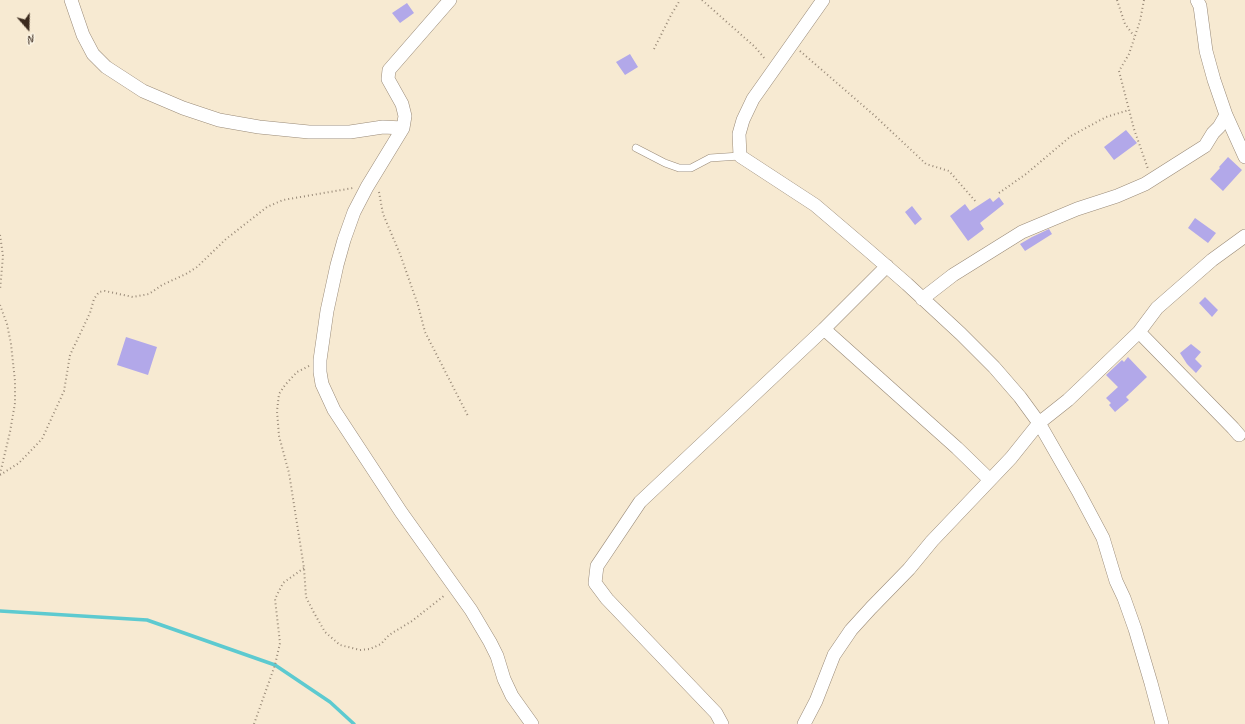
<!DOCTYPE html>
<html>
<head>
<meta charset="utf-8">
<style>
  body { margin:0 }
  #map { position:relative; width:1245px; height:724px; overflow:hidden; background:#f7ead2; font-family:Caveat,sans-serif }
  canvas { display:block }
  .north { position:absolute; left:8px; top:8px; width:40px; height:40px; -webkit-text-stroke:3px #fcf5e5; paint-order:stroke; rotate:160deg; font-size:11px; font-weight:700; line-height:16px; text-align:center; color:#3b2a1e }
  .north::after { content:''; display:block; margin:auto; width:14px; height:18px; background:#3b2a1e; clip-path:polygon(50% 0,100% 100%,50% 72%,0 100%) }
</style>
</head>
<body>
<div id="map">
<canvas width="1245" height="724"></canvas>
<div class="north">N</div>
</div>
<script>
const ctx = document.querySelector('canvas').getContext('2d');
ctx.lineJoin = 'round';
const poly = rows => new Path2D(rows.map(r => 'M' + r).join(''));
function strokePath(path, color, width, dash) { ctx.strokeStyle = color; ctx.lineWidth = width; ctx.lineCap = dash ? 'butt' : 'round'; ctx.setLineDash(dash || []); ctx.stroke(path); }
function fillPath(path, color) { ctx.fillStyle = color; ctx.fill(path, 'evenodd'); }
const stream = poly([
  [0,611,147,620,275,665,330,702,354,724]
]);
const building = poly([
  [407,3,414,13,400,23,392,13],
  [630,54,638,67,625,75,616,62],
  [1126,130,1137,143,1114,160,1104,147],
  [1228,157,1242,170,1223,191,1210,179,1220,168,1219,167],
  [999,197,1004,204,980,223,984,229,968,241,950,216,965,204,970,211,990,198,993,202],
  [912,206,922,219,915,225,905,212],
  [1195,218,1216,233,1208,243,1188,228],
  [1049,229,1052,234,1025,251,1020,244,1032,237],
  [1205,297,1218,310,1212,317,1199,303],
  [126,337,157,347,148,375,117,365],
  [1191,344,1201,352,1195,359,1202,366,1196,373,1187,364,1180,353],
  [1128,357,1147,377,1126,397,1129,400,1115,412,1109,405,1111,403,1106,398,1118,387,1106,375,1122,360,1124,362]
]);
const path = poly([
  [702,0,755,47,766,60],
  [1117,0,1125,24,1134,36],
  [1144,0,1140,21,1129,54,1119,71,1134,129,1148,169],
  [654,49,671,15,680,0],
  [800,51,875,116,926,164,949,171,977,203],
  [379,192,383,214,400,254,418,305,425,332,468,416],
  [999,193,1026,174,1071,136,1106,117,1129,110],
  [0,235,3,256,0,290],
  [0,305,7,324,11,344,15,381,15,403,10,432,0,474],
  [309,366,297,372,285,385,279,394,277,411,279,436,289,473,304,568,306,597,313,611,325,632,340,645,360,650,370,649,381,644,389,635,412,621,445,595],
  [0,475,19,463,42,439,64,391,70,355,90,313,94,299,99,292,105,291,133,297,149,294,162,285,186,274,197,267,226,239,267,207,283,200,353,188],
  [254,724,275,665,280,643,275,599,283,583,304,568]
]);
const lane = poly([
  [636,148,665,163,679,168,691,168,710,158,740,156]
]);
const street = poly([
  [71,0,83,35,93,54,106,67,143,91,183,108,219,120,259,127,309,132,350,132,383,127,403,128],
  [450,0,389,70,388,79,402,104,405,116,403,128,367,187,354,212,344,240,337,265,327,311,320,360,320,372,322,384,334,410,401,512,471,610,490,642,497,656,504,679,512,696,532,724],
  [823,0,753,99,743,120,739,134,740,156,815,205,869,251,907,284,961,334,994,367,1020,397,1039,423,1078,491,1103,538,1116,581,1124,598,1135,629,1151,683,1162,724],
  [1197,0,1200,6,1206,51,1214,80,1226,115,1245,157],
  [922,299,953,275,1022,232,1077,209,1117,196,1145,184,1205,146,1213,133,1219,127,1226,115],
  [824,329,957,448,990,480],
  [1139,332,1233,428,1239,435],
  [722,724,716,713,607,599,595,583,597,566,640,502,824,329,887,266],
  [804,724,816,701,834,655,851,630,871,608,909,569,932,541,1011,458,1039,423,1068,400,1088,381,1139,332,1157,308,1212,260,1245,236]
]);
strokePath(stream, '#5dcad0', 3.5);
fillPath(building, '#b2a8e9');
strokePath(lane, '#998a78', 8);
strokePath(street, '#998a78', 14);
strokePath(path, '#998a78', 2, [1, 3]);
strokePath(lane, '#fff', 7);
strokePath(street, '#fff', 13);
</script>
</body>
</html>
